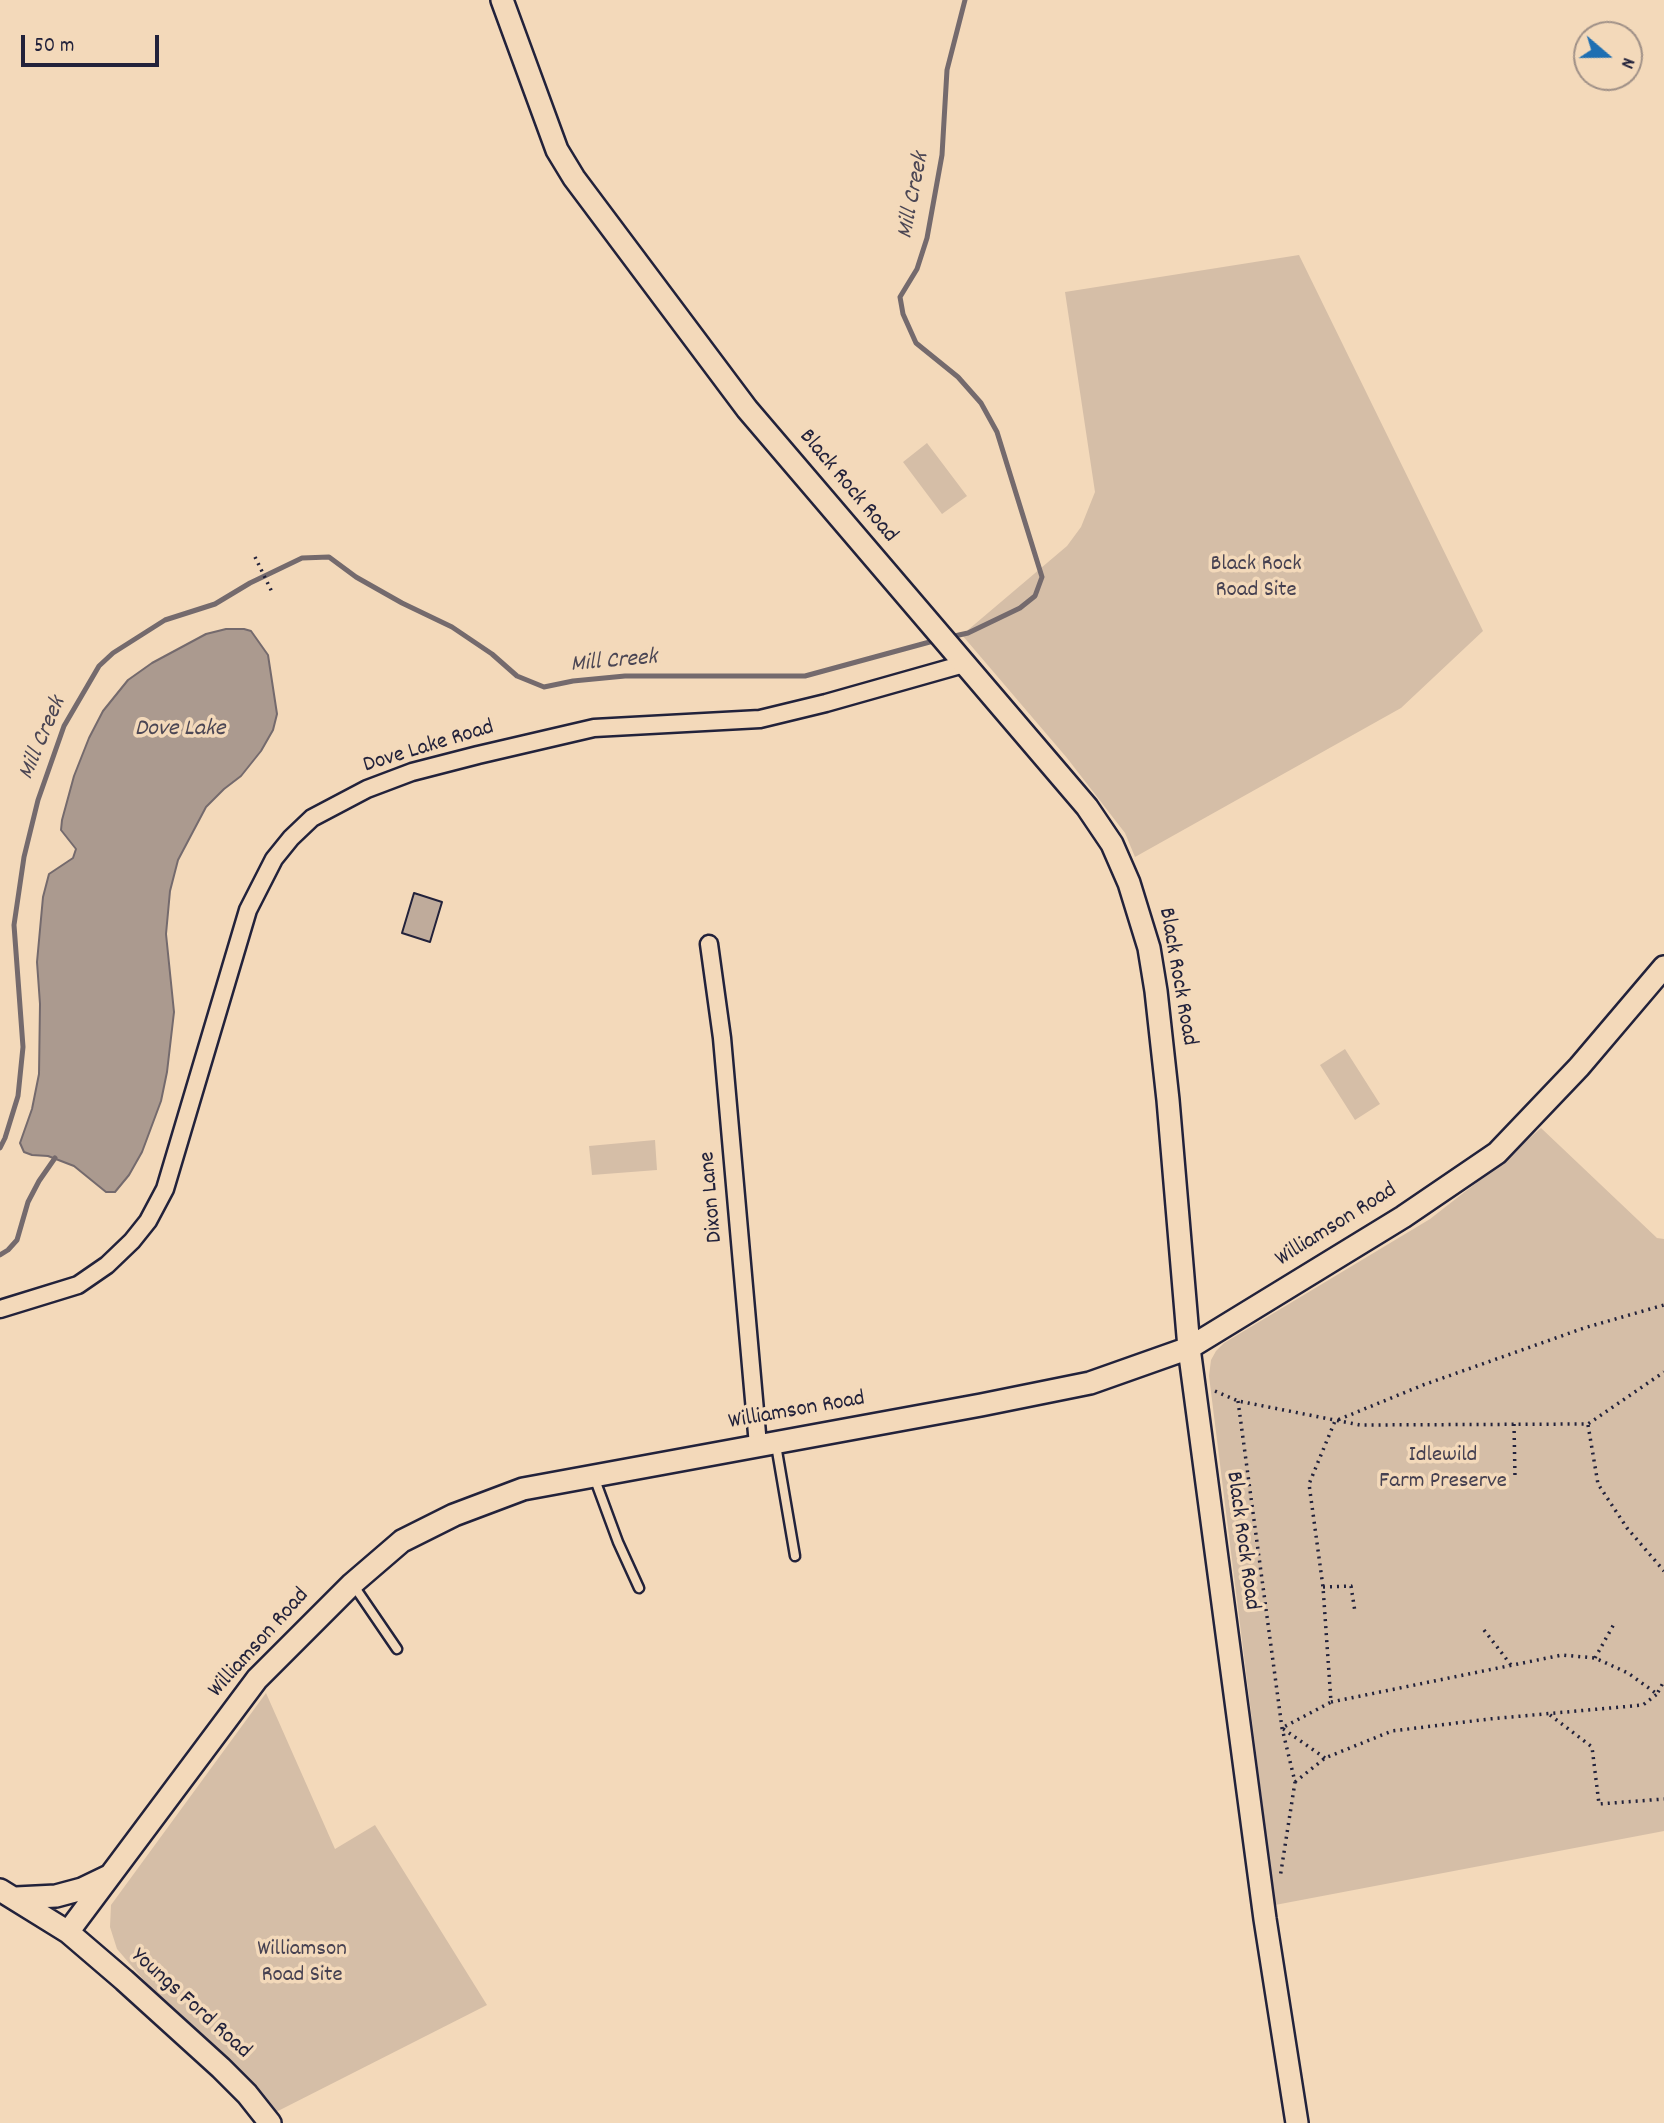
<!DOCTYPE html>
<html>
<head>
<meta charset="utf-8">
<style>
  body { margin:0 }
  #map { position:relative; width:1664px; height:2123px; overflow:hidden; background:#f3d9ba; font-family:Dekko,sans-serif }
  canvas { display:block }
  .north { position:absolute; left:1573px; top:21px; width:70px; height:70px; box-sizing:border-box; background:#f3d9ba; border:2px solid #9f9087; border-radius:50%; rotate:110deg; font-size:19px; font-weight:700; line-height:28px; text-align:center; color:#22223b }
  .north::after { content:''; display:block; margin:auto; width:24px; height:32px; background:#1f6fb2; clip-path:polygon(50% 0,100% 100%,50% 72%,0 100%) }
  .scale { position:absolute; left:21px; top:35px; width:138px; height:32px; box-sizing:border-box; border:4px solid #22223b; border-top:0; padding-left:9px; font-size:21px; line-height:24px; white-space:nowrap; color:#22223b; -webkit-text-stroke:5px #f3d9ba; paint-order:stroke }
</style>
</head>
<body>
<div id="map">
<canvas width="1664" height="2123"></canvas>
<div class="north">N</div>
<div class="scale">50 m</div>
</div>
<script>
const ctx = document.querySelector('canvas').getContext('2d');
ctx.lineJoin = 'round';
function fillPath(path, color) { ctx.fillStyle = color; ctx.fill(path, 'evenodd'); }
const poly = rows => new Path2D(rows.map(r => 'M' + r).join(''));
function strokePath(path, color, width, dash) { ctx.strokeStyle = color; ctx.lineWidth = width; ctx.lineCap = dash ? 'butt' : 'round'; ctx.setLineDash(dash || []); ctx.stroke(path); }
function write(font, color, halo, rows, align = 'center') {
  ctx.font = font + ' Dekko,sans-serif'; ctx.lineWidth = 7; ctx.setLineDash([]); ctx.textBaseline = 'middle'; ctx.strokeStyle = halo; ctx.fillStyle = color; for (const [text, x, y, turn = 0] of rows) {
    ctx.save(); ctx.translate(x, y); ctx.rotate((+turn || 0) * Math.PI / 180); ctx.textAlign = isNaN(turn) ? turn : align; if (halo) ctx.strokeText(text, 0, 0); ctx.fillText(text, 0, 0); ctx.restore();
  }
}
const green = poly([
  [1299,255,1483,631,1401,708,1135,857,1125,833,1067,758,962,635,1067,546,1081,527,1095,492,1065,292],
  [927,443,967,496,942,514,903,462],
  [1345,1049,1380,1104,1355,1120,1320,1065],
  [1541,1128,1657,1238,1664,1239,1664,1831,1275,1905,1209,1376,1211,1360,1216,1351,1224,1343,1430,1219,1494,1169],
  [655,1140,657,1170,592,1175,589,1146],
  [266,1693,335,1849,375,1825,487,2005,276,2112,259,2089,148,1985,117,1949,110,1927,111,1905]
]);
const water = poly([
  [226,629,244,629,251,631,268,655,277,714,273,730,261,751,241,776,224,789,206,807,178,860,170,891,166,934,174,1012,167,1072,161,1101,142,1152,129,1175,115,1192,106,1192,74,1166,48,1156,32,1155,24,1152,20,1143,32,1109,39,1074,40,1004,37,962,43,897,49,874,73,858,76,849,61,830,62,820,74,776,89,738,103,711,128,680,152,663,206,634,226,629]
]);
const stream = poly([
  [950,637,968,633,1020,608,1035,596,1042,577,997,432,981,403,958,377,916,343,903,314,900,297,917,269,927,238,942,155,947,70,965,0],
  [0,1148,5,1138,18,1096,23,1047,14,925,24,857,38,800,64,726,99,666,113,653,165,620,215,604,250,583,302,558,329,557,356,577,402,603,452,627,492,654,517,676,544,687,573,681,625,676,805,676,937,640],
  [0,1255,8,1250,17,1240,28,1202,39,1181,55,1158]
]);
const building = poly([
  [414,893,442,902,430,942,402,933,414,893]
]);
const path = poly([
  [255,557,272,592],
  [1215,1391,1238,1401,1360,1425,1588,1424,1664,1372],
  [1238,1401,1282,1728,1295,1782,1280,1878],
  [1514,1424,1515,1477],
  [1588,1425,1598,1484,1627,1528,1664,1571],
  [1323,1587,1351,1586,1355,1612],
  [1484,1630,1511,1665],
  [1595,1658,1614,1624],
  [1331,1702,1562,1655,1595,1658,1628,1673,1657,1694,1664,1681],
  [1550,1715,1592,1747,1599,1804,1664,1799],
  [1325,1758,1282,1728,1331,1702,1323,1587,1309,1484,1335,1421,1423,1385,1584,1328,1664,1305],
  [1295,1782,1325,1758,1392,1731,1489,1719,1643,1705,1657,1694]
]);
const lane = poly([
  [776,1445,795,1556],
  [594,1477,618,1542,639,1588],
  [354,1586,397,1649]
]);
const street = poly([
  [709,944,722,1038,758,1445],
  [0,1309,78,1285,107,1265,132,1241,148,1221,165,1189,248,910,274,859,291,838,312,818,367,789,412,772,478,755,594,728,760,719,826,703,964,664]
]);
const secondary = poly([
  [502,0,557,150,574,178,747,409,1087,807,1112,844,1129,883,1149,948,1156,991,1168,1100,1189,1348,1265,1919,1297,2123],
  [0,1890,68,1932,124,1980,221,2068,247,2094,270,2123],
  [16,1898,56,1896,82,1889,109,1876],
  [68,1932,257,1679,352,1584,402,1541,454,1515,523,1489,981,1405,1090,1383,1189,1348,1403,1217,1497,1153,1579,1067,1664,967]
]);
const streetNames = [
  ["Black Rock Road",847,487,50],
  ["Dove Lake Road",429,748,-17],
  ["Black Rock Road",1176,977,80],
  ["Dixon Lane",713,1197,-95],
  ["Williamson Road",1337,1226,-32],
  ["Williamson Road",797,1412,-10],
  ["Black Rock Road",1241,1541,82],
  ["Williamson Road",260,1644,-48],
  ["Youngs Ford Road",190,2005,42]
];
const parkNames = [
  ["Black Rock",1256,566],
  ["Road Site",1256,592],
  ["Idlewild",1443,1457],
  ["Farm Preserve",1443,1483],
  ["Williamson",302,1951],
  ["Road Site",302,1977]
];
const waterNames = [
  ["Mill Creek",915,196,-79],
  ["Mill Creek",614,663,-5],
  ["Dove Lake",180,731],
  ["Mill Creek",44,739,-67]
];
fillPath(green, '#d5bea7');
fillPath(water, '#ab9a8f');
strokePath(water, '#746a6d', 2);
strokePath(stream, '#746a6d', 5);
fillPath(building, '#bfab9b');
strokePath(building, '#22223b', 2);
strokePath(lane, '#22223b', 13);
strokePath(street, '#22223b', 21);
strokePath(secondary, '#22223b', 26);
strokePath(path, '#22223b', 3.5, [2, 5]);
strokePath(lane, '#f3d9ba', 8);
strokePath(street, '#f3d9ba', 16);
strokePath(secondary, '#f3d9ba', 21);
write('23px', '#22223b', '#f3d9ba', streetNames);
write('23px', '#464151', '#f3d9ba', parkNames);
write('italic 24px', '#4b4654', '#f3d9ba', waterNames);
</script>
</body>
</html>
